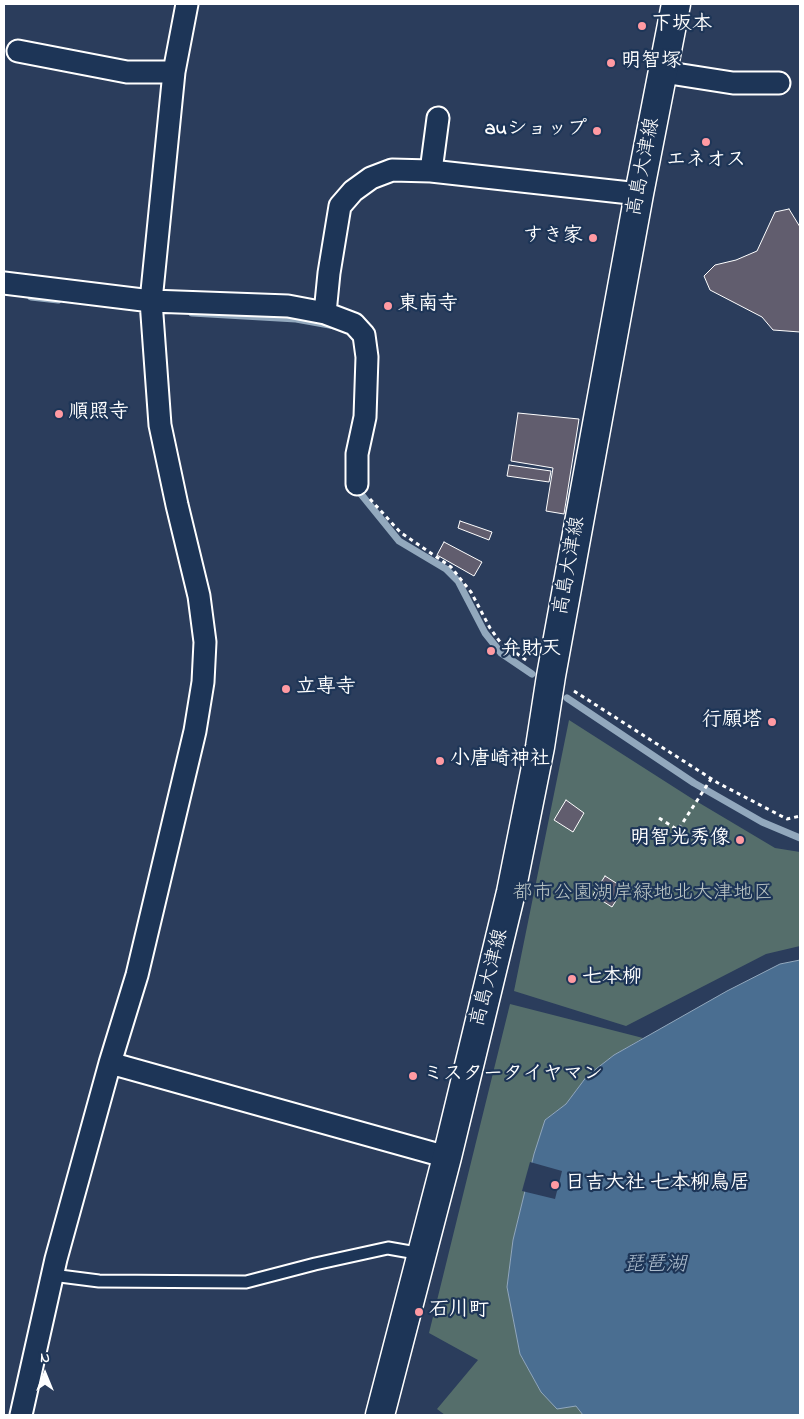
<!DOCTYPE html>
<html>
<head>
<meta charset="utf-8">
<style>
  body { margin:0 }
  #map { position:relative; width:804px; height:1419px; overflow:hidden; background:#2b3d5c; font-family:"Indie Flower",sans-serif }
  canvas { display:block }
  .frame { position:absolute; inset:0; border:5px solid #fff; pointer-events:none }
  .north { position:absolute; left:20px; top:1349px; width:50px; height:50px; -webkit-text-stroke:4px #1d3557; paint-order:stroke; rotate:0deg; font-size:14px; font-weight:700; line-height:20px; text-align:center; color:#fff }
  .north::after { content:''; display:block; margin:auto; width:18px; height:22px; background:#fff; clip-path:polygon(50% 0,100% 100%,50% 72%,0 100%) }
</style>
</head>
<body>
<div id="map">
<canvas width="804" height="1419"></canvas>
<div class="frame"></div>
<div class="north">N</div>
</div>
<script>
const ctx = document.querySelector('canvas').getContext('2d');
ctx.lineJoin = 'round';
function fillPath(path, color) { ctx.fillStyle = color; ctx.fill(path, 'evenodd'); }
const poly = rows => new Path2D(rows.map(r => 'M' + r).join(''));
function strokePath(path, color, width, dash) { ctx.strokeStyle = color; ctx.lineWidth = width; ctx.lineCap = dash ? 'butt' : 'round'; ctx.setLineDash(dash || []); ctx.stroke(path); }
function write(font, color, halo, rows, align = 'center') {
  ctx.font = font + ' "Indie Flower","Klee One",sans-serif'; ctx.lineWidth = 4.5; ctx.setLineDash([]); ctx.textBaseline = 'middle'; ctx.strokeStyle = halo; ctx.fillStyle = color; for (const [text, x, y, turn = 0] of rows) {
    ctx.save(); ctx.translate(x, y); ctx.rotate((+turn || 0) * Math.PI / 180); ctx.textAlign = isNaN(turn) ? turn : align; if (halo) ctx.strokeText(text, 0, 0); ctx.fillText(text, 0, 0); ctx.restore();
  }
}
const green = poly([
  [569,720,691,798,775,848,800,852,800,946,766,954,626,1026,514,991],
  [510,1004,643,1038,614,1055,587,1076,566,1104,545,1120,534,1154,513,1240,507,1287,520,1354,541,1392,576,1406,583,1415,445,1415,437,1409,478,1360,429,1333]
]);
const water = poly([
  [800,960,800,1415,583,1415,576,1406,557,1409,541,1392,520,1354,507,1287,513,1240,534,1154,545,1120,566,1104,587,1076,614,1055,727,991,780,964,800,960]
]);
const pier = poly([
  [530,1162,562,1171,555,1199,522,1191]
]);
const stream = poly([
  [31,297,58,300],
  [192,313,296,319,335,326],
  [356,488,399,541,446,569,458,581,485,633,501,653,532,674],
  [567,698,694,783,762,822,800,838]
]);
const building = poly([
  [789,209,800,227,800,332,773,330,762,317,710,290,704,276,715,265,736,260,757,251,775,212,789,209],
  [518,413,579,419,564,514,546,511,553,468,511,461,518,413],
  [509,465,551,471,549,482,507,476,509,465],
  [460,521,492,532,489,540,458,528,460,521],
  [444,542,482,562,474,576,437,555,444,542],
  [566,800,584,813,573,832,554,820,566,800],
  [605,876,624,888,612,907,593,895,605,876]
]);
const path = poly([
  [370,499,400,532,451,567,471,592,490,628,500,642,529,662],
  [574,691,718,783,787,819,800,816],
  [659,818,678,830,711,779]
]);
const service = poly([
  [52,1275,99,1281,246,1282,315,1264,388,1248,422,1254]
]);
const minor = poly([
  [18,51,127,72,174,72],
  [663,72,733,83,779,83],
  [431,171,438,118],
  [4,283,151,301,288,306,325,313,329,273,340,206,353,191,371,178,392,170,431,171,639,194],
  [325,313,354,324,364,335,367,357,365,417,357,454,357,484],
  [110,1063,447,1157],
  [21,1415,56,1259,110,1063,137,975,195,731,203,682,205,642,199,596,177,505,160,425,151,301,174,72,187,4]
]);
const secondary = poly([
  [380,1415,447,1157,511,892,540,747,551,676,639,194,676,4]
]);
const markers = [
  [642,26,5,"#ff9aa2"],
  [611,63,5,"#ff9aa2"],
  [597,131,5,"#ff9aa2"],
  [706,142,5,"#ff9aa2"],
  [593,238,5,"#ff9aa2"],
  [388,306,5,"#ff9aa2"],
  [59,414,5,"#ff9aa2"],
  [491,651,5,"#ff9aa2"],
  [286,689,5,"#ff9aa2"],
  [772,722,5,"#ff9aa2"],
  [440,761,5,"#ff9aa2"],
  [740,840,5,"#ff9aa2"],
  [572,979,5,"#ff9aa2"],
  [413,1076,5,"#ff9aa2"],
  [555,1185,5,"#ff9aa2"],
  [419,1312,5,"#ff9aa2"]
];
const poiNames = [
  ["下坂本",652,26],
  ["明智塚",621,63],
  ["auショップ",587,131,"right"],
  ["エネオス",706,162,"center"],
  ["すき家",583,238,"right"],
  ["東南寺",398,306],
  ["順照寺",69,414],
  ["弁財天",501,651],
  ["立専寺",296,689],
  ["行願塔",762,722,"right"],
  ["小唐崎神社",450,761],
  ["明智光秀像",730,840,"right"],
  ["七本柳",582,979],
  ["ミスタータイヤマン",423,1076],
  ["日吉大社 七本柳鳥居",565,1185],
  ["石川町",429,1312]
];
const streetNames = [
  ["高島大津線",645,167,-79],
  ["高島大津線",571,566,-80],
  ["高島大津線",491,978,-76]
];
const parkNames = [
  ["都市公園湖岸緑地北大津地区",643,895]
];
const waterNames = [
  ["琵琶湖",655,1267]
];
fillPath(green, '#556e6b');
fillPath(water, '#4a6e91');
strokePath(water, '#92a8bd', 1);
fillPath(pier, '#2b3d5c');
strokePath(stream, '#92a8bd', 7);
fillPath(building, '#615d6e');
strokePath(building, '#fff', 1);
strokePath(service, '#fff', 15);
strokePath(minor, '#fff', 25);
strokePath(secondary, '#fff', 31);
strokePath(path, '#fff', 3, [4, 4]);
strokePath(service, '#1d3557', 11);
strokePath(minor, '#1d3557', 21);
strokePath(secondary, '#1d3557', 28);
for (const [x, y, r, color] of markers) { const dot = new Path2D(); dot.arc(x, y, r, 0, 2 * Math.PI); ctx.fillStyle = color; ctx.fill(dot); strokePath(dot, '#1d3557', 2); }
write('bold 20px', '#fff', '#1d3557', poiNames, 'left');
write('20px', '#fff', '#1d3557', streetNames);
write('20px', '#bbc5c4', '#1d3557', parkNames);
write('italic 21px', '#aebece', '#1d3557', waterNames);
</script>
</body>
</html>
